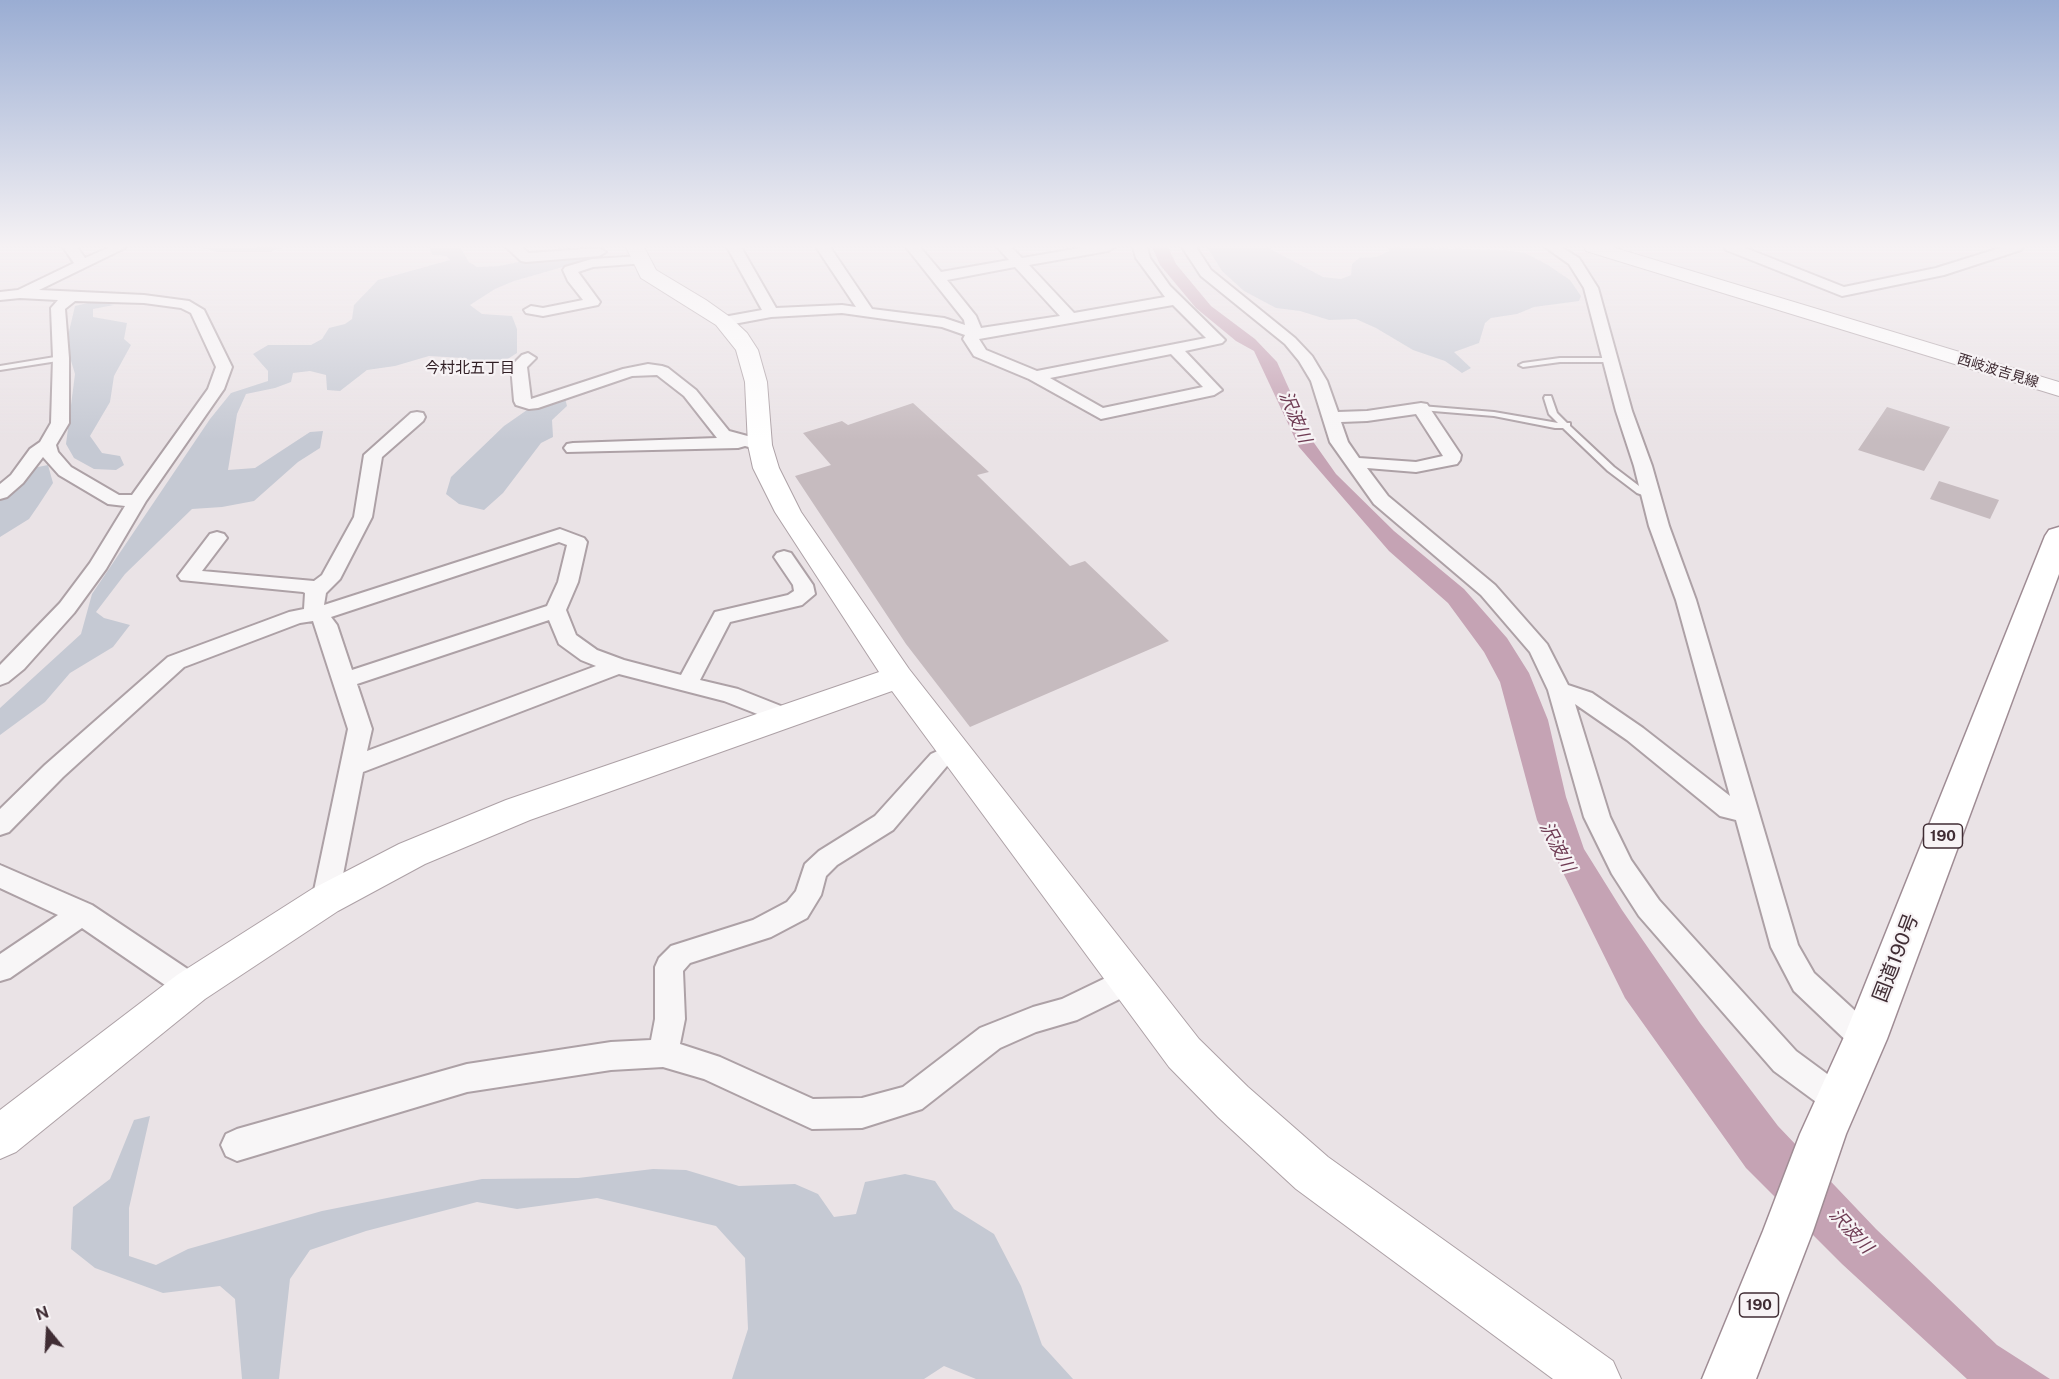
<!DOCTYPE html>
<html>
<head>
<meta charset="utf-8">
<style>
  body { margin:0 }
  #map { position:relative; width:2059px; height:1379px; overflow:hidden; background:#eae3e6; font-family:"Public Sans",sans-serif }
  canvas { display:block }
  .north { position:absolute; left:18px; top:1301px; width:60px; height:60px; -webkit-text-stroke:4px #f7f3f5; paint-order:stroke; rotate:342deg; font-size:16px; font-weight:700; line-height:24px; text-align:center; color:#402d34 }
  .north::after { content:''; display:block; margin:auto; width:21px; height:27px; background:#402d34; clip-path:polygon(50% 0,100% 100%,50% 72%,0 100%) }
</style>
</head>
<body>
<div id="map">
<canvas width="2059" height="1379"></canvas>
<div class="north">N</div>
</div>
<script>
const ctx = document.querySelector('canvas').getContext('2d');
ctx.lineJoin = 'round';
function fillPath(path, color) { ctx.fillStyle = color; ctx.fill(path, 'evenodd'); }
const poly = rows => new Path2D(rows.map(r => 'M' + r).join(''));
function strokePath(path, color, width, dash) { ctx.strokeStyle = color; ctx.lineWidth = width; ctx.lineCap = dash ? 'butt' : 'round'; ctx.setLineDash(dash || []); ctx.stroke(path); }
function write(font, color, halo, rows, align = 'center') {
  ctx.font = font + ' "Public Sans","Noto Sans JP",sans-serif'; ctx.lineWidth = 4.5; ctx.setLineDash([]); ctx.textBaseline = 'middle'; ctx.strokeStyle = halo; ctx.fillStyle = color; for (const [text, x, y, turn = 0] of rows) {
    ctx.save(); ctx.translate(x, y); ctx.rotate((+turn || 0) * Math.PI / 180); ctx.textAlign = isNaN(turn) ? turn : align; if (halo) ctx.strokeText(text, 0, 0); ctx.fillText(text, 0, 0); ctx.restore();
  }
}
const green = poly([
  [285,247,270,252,217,252,201,248],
  [429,247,460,247,469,262,477,267,499,266,528,260,587,257,591,259,514,281,495,289,470,305,482,314,512,316,517,329,517,353,503,362,484,363,462,358,429,356,395,366,367,370,340,391,327,390,326,375,310,371,293,373,291,382,275,388,246,394,237,414,228,470,255,468,310,432,323,431,320,448,298,462,254,501,222,507,192,509,125,574,96,612,104,618,130,625,113,647,70,673,45,702,0,735,0,708,81,634,92,594,210,419,231,393,268,381,268,371,253,354,268,345,311,345,322,339,329,328,345,324,352,319,354,305,378,280,450,260,446,256,432,255],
  [1207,247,1267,247,1323,277,1341,279,1351,275,1352,264,1359,258,1376,257,1389,251,1388,247,1505,250,1525,253,1548,265,1570,280,1581,296,1579,301,1534,307,1517,314,1491,318,1485,323,1479,343,1454,352,1471,368,1462,373,1445,361,1413,350,1376,328,1356,319,1329,320,1300,311,1276,308,1244,291,1222,271],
  [96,301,114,305,93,309,93,317,127,323,124,339,131,345,114,376,110,402,90,436,102,453,120,456,124,465,116,470,94,469,74,458,66,444,75,374,66,344,75,306],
  [565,398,567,406,552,420,553,437,541,443,503,493,484,510,459,504,446,494,451,477,504,426,527,410],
  [48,465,53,483,38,506,29,519,0,537,0,500,19,486,33,468],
  [150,1116,129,1208,129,1256,156,1265,188,1249,322,1211,482,1179,578,1178,653,1169,686,1170,739,1186,795,1184,818,1194,834,1217,856,1214,865,1182,905,1174,935,1181,954,1209,994,1234,1021,1286,1042,1345,1073,1379,976,1379,944,1366,924,1379,732,1379,748,1329,745,1258,716,1226,597,1198,517,1209,477,1202,366,1231,310,1250,290,1279,279,1379,242,1379,235,1299,220,1286,163,1293,95,1268,71,1249,73,1207,110,1179,134,1120]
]);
const water = poly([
  [1152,247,1168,247,1176,264,1211,306,1255,339,1277,362,1312,440,1336,474,1394,531,1464,589,1507,638,1529,673,1548,720,1566,797,1584,849,1622,910,1700,1023,1778,1126,1876,1229,1997,1345,2050,1379,1967,1379,1842,1264,1746,1168,1625,998,1537,820,1500,682,1484,652,1448,603,1389,551,1299,447,1254,351,1236,341,1196,308,1160,265]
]);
const building = poly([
  [913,403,989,472,977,475,1070,566,1085,561,1169,641,970,727,906,644,795,476,831,465,803,433,842,421,848,425],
  [1887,407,1950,427,1924,471,1858,450],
  [1939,481,1999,500,1990,519,1930,499]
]);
const lane = poly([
  [61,356,65,358,64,360,0,370,0,366,61,356],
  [1560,358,1610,358,1614,360,1610,362,1560,362,1523,367,1519,365,1523,363,1560,358],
  [1545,396,1551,396,1557,413,1567,423,1570,423,1570,426,1614,467,1643,489,1654,493,1654,497,1651,498,1637,493,1608,471,1563,428,1555,428,1494,416,1421,410,1417,408,1421,406,1494,412,1558,423,1549,414,1544,398,1545,396]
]);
const street = poly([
  [63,247,77,247,85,258,110,247,125,248,39,290,144,295,189,301,204,310,232,367,224,389,146,501,106,569,74,613,24,669,8,682,0,685,0,665,60,603,90,563,125,506,108,504,59,475,43,457,23,483,7,497,0,499,0,484,11,475,30,449,40,442,51,423,53,358,51,308,58,300,20,298,0,300,0,292,18,290,74,263,63,247],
  [75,301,144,303,181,308,191,313,216,367,208,389,132,495,119,495,71,467,58,452,56,445,69,423,69,358,65,309,75,301],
  [506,247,521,247,529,253,599,248,606,252,599,256,526,262,521,261,506,247],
  [727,247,741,247,776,308,842,305,856,307,816,247,830,247,872,309,944,318,965,325,964,320,906,247,920,247,941,272,1009,260,997,247,1011,247,1022,258,1086,247,1115,247,1108,251,1029,265,1074,313,1165,297,1136,258,1133,247,1147,247,1150,258,1170,286,1225,340,1222,343,1185,351,1222,390,1214,395,1101,419,1029,379,974,356,963,339,965,335,942,327,842,313,771,317,723,326,718,324,715,321,718,318,762,310,727,247],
  [1015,267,1060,316,981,328,976,316,947,280,1015,267],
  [1173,305,1206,338,1037,371,986,350,979,339,1173,305],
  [1171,354,1203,387,1103,408,1050,378,1171,354],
  [1182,247,1196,247,1211,270,1295,338,1312,356,1327,381,1338,412,1367,411,1421,403,1427,404,1461,455,1460,460,1457,464,1416,472,1367,468,1388,496,1495,585,1547,644,1568,685,1592,693,1643,728,1730,796,1676,600,1649,526,1634,466,1616,411,1584,288,1569,264,1545,247,1561,247,1579,258,1598,288,1632,411,1652,466,1669,526,1696,600,1798,945,1814,973,1875,1029,1880,1039,1875,1049,1865,1053,1855,1049,1794,991,1771,947,1736,820,1720,816,1627,740,1575,704,1610,817,1631,860,1659,900,1796,1051,1849,1090,1853,1100,1849,1110,1838,1115,1827,1110,1774,1071,1639,916,1612,874,1584,817,1548,690,1530,652,1481,595,1374,504,1330,442,1311,381,1299,361,1285,344,1201,276,1182,247],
  [1416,414,1443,456,1416,462,1359,458,1348,442,1341,422,1367,421,1416,414],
  [1724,247,1743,247,1844,287,1936,268,2003,247,2023,247,2021,250,1944,275,1842,296,1726,250,1724,247],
  [641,256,648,260,646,263,593,267,578,272,600,302,598,305,543,316,526,313,524,310,531,306,543,308,583,300,568,281,563,270,565,267,592,259,641,256],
  [528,353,536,358,527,367,531,399,623,369,648,364,662,366,668,368,696,390,729,431,766,441,769,445,766,449,760,450,745,446,738,448,567,452,564,448,567,444,573,443,717,438,684,396,657,375,632,376,538,408,529,409,516,405,514,401,511,366,522,355,528,353],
  [417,412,423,413,425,417,423,421,382,457,372,517,340,579,326,593,324,605,560,529,584,538,587,542,578,582,566,610,576,635,597,650,624,660,681,675,715,612,788,595,794,591,793,585,774,557,777,553,784,551,791,553,813,585,815,594,802,605,730,622,700,680,738,689,791,710,795,716,791,722,783,724,724,701,619,674,363,772,338,900,334,908,325,911,316,908,312,900,348,729,313,621,300,623,184,667,63,777,9,832,0,835,0,809,45,765,168,657,289,612,304,609,305,593,303,592,181,580,178,576,210,534,217,532,224,534,227,538,202,571,314,581,322,575,354,517,364,455,411,413,417,412],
  [559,542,567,545,558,582,547,606,352,670,337,625,331,617,559,542],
  [549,620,559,644,581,660,596,666,367,751,372,729,357,684,549,620],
  [955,743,963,746,967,752,963,758,947,766,893,830,837,865,826,876,821,895,807,918,771,937,690,963,683,971,685,1019,680,1044,720,1057,813,1099,862,1098,903,1087,980,1028,1033,1007,1062,999,1118,972,1128,969,1138,972,1142,981,1138,990,1077,1020,1036,1032,1000,1048,922,1109,862,1128,812,1129,704,1079,663,1067,611,1070,467,1092,237,1161,226,1156,221,1145,226,1134,237,1129,467,1064,611,1042,651,1040,655,1019,655,967,659,958,671,946,753,920,787,902,796,891,805,864,819,851,875,816,931,754,955,743],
  [0,865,92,905,201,978,205,987,201,996,191,1000,181,996,82,928,10,978,0,981,0,954,58,915,0,888,0,865]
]);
const secondary = poly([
  [626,247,644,247,656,270,706,300,730,317,747,333,758,350,767,382,772,445,779,468,801,512,909,669,1199,1039,1248,1087,1328,1157,1613,1361,1621,1379,1553,1379,1296,1189,1218,1117,1169,1067,892,691,530,820,425,864,338,911,205,999,16,1152,0,1159,0,1110,177,975,312,889,399,844,506,800,879,672,775,512,753,468,748,445,745,382,736,350,716,325,641,278,626,247],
  [1584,247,1612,247,2059,382,2059,396,1586,251,1584,247]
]);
const highway = poly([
  [2059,527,2059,574,1887,1039,1846,1134,1813,1231,1756,1379,1702,1379,1763,1231,1800,1134,1844,1037,2045,536,2049,530,2059,527]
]);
const farStreetnames = [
  ["西岐波吉見線",1998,371,17]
];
const farNeighbourhoodnames = [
  ["今村北五丁目",470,368]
];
const shields = [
  [1943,836,39],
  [1759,1305,39]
];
const shieldNames = [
  ["190",1943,836],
  ["190",1759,1305]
];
const waterNames = [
  ["沢波川",1295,417,67],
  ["沢波川",1557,847,62],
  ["沢波川",1851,1231,47]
];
const nearStreetnames = [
  ["国道190号",1896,958,-69]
];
fillPath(green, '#c5c9d3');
fillPath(water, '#c5a3b4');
fillPath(building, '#c6bbbf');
strokePath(lane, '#ada1a6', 4);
strokePath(street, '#ada1a6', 4);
strokePath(secondary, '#ada1a6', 2);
strokePath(highway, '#9f8c94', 3);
fillPath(lane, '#f8f6f7');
fillPath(street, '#f8f6f7');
fillPath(secondary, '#fff');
fillPath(highway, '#fff');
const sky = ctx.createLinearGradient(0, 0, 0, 440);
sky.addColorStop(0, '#9aadd3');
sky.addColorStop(0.56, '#f6f2f4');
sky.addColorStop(1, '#f6f2f400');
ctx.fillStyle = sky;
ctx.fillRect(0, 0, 2059, 440);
write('14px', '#402d34', '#f7f3f5', farStreetnames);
write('15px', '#311f25', '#f7f3f5', farNeighbourhoodnames);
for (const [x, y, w] of shields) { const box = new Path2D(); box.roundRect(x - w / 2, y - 12, w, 24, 4.5); ctx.fillStyle = '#f7f3f5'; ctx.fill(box); strokePath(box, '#402d34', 1.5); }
write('bold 15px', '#402d34', null, shieldNames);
write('italic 18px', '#6f3c54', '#f7f3f5', waterNames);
write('20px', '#402d34', '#f7f3f5', nearStreetnames);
</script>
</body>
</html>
